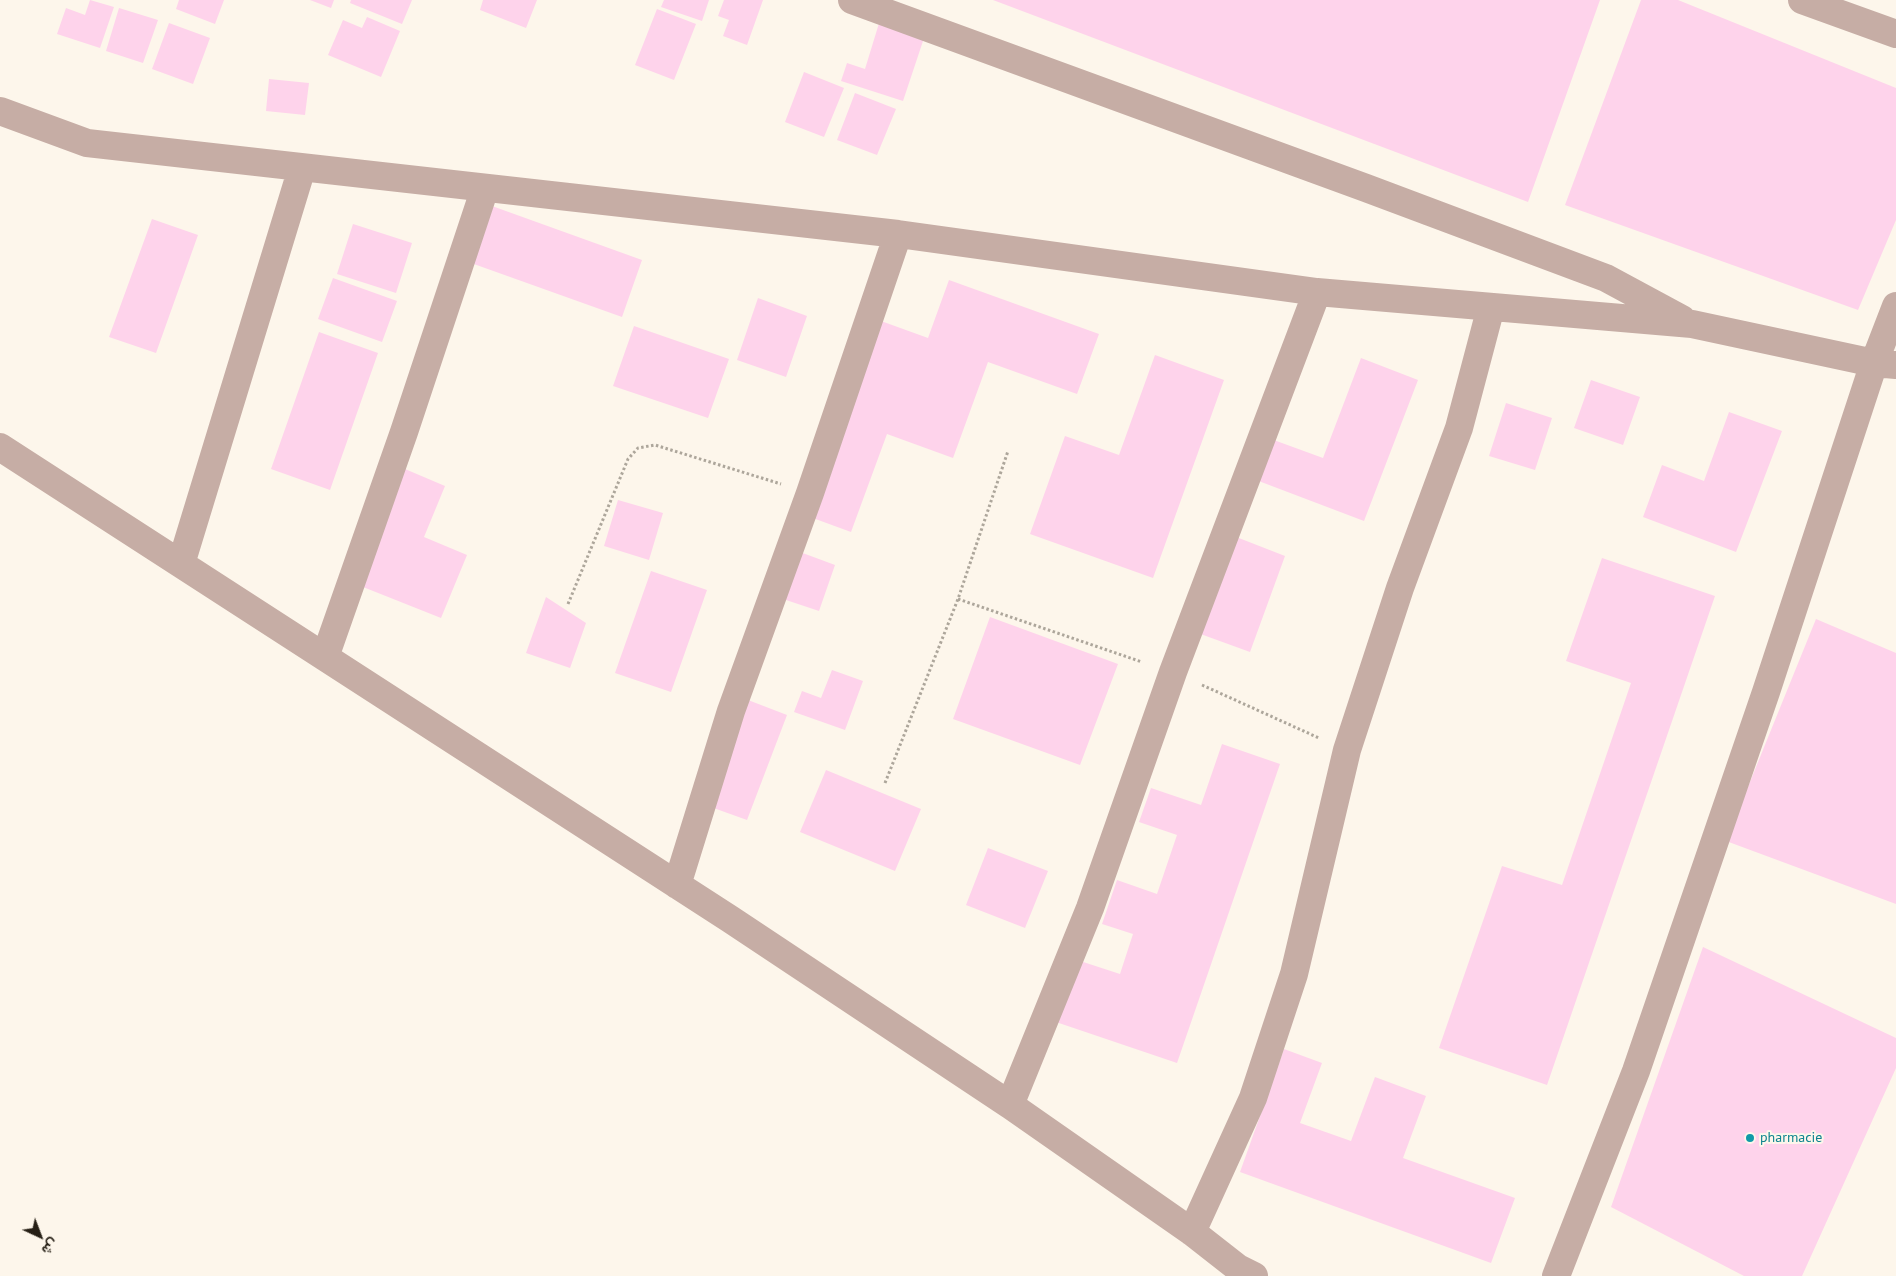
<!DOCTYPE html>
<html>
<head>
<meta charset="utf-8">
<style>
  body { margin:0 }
  #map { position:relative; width:1896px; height:1276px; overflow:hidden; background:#fdf6eb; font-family:"PT Sans",Vazirmatn,sans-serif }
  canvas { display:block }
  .north { position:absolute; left:15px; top:1211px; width:50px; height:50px; -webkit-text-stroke:4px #fdf6eb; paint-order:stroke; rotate:137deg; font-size:14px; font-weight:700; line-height:20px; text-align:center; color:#261f15 }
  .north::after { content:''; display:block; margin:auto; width:18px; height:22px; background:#261f15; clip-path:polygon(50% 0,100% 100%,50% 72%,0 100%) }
</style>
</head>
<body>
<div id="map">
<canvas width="1896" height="1276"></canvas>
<div class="north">ش</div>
</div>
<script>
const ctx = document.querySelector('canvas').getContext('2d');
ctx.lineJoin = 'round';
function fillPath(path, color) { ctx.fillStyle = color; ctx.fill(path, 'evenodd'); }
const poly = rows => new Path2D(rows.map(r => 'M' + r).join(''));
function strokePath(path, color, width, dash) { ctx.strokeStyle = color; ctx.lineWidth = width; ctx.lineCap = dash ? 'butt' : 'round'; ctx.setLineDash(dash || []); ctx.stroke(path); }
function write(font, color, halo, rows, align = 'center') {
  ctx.font = font + ' "PT Sans",sans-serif'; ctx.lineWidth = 4; ctx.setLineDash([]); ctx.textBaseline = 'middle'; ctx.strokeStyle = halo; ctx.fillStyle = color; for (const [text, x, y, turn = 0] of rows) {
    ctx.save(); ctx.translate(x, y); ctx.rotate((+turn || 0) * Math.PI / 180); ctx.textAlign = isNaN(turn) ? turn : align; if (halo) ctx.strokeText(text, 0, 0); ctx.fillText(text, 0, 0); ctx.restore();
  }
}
const building = poly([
  [90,0,114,7,100,48,57,34,66,8,85,15],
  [179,0,224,0,215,24,176,9],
  [310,0,334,0,331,8],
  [351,0,412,0,402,24,350,3],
  [483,0,537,0,526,28,480,10],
  [664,0,709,0,702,21,661,7],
  [724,0,763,0,747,45,723,36,729,20,718,16],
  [993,0,1600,0,1528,202],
  [1641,0,1678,0,1896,88,1896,220,1858,310,1565,205],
  [119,8,158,20,143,63,106,51],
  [657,9,696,24,674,80,635,65],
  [367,17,400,31,381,77,328,55,343,20,362,28],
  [880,20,925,35,903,101,841,81,847,63,865,69],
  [169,23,210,38,193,84,152,69],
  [804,72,844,88,824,137,785,122],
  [269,79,309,83,305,115,266,111],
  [855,93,896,109,877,155,837,140],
  [492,206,642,260,622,317,471,263],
  [152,219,198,235,156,353,109,337],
  [353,224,412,243,396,293,337,274],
  [333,278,397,301,382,342,318,319],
  [949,280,1099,334,1077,394,988,362,953,458,887,434,851,532,810,517,881,321,928,338],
  [758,298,807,316,786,377,737,360],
  [634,326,729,359,708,418,613,386],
  [319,332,378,353,330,490,271,469],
  [1155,355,1224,380,1153,578,1030,534,1065,436,1119,455],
  [1361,358,1418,380,1364,521,1256,480,1271,439,1323,458],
  [1591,380,1640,397,1623,445,1574,428],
  [1506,403,1552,418,1535,470,1489,456],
  [1729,412,1782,431,1736,552,1643,517,1662,465,1704,481],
  [405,469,445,486,424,537,467,555,441,618,358,585],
  [618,500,663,513,649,560,604,546],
  [1226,533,1285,556,1250,652,1195,632],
  [800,552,835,565,819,611,783,599],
  [1602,558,1715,596,1547,1085,1439,1048,1502,866,1562,885,1631,683,1566,661],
  [651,571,707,590,671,692,615,673],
  [546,597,586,623,570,668,526,653],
  [990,617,1118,664,1080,765,953,719],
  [1816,619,1896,653,1896,904,1726,841],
  [832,670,863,681,845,730,794,712,802,691,821,698],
  [748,700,787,715,747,820,708,806],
  [1222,744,1280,764,1177,1063,1053,1021,1074,959,1120,974,1133,934,1102,924,1117,880,1157,894,1177,835,1139,822,1151,788,1201,805],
  [826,770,921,809,895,871,800,832],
  [988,848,1048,871,1025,928,966,905],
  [1703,947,1896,1038,1896,1068,1802,1276,1744,1276,1611,1207],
  [1284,1049,1322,1063,1300,1123,1351,1141,1375,1077,1426,1096,1403,1158,1515,1198,1491,1263,1240,1172]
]);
const path = poly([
  [958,599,1142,662],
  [568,604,628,459,638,448,655,445,781,484],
  [1202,685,1319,738],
  [885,783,958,599,1008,451]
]);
const minor = poly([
  [852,0,1366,188,1606,278,1682,319],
  [1802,0,1896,34],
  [0,111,87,143,898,234,1317,292,1692,324,1874,363,1896,365],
  [0,447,730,919,1010,1105,1192,1232,1238,1268,1254,1276],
  [181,564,302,168],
  [325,657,404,432,485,188],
  [677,885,731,711,810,493,898,234],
  [1010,1105,1090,908,1173,672,1317,292],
  [1192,1232,1253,1098,1294,974,1347,750,1400,588,1459,428,1491,307],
  [1556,1276,1636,1071,1766,692,1874,363,1896,306]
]);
const markers = [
  [1750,1138,5,"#0f9aa8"]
];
const cultureNames = [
  ["pharmacie",1760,1138]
];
fillPath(building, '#fed3eb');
strokePath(path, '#ada69b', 3, [2.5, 2.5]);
strokePath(minor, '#c6ada5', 28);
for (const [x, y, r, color] of markers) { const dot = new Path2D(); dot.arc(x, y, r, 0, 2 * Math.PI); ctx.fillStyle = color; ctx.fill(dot); strokePath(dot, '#fdf6eb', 2); }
write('14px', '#0d838f', '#fdf6eb', cultureNames, 'left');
</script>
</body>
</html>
